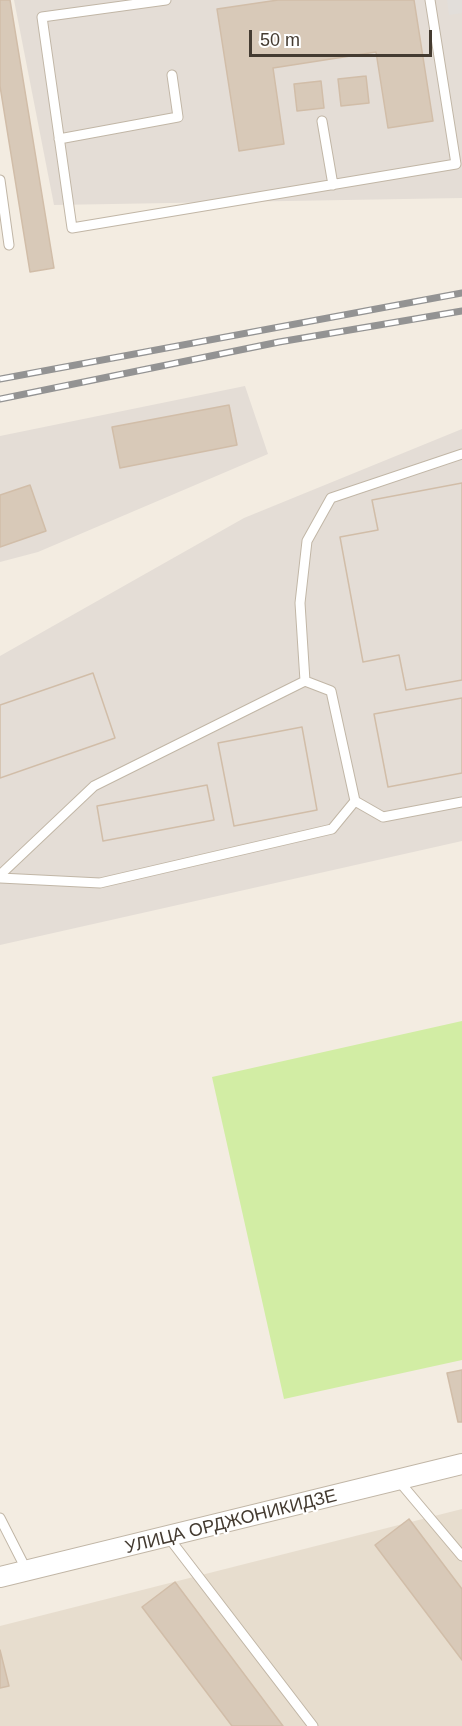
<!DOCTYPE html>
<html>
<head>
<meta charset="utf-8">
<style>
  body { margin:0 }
  #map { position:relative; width:462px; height:1726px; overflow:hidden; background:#f3ece1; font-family:Arial,sans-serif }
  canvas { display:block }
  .scale { position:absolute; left:249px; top:30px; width:183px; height:27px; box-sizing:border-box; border:3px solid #443b31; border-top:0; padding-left:8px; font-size:18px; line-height:21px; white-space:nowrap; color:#443b31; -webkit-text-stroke:4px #fff; paint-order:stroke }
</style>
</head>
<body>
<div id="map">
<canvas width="462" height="1726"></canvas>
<div class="scale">50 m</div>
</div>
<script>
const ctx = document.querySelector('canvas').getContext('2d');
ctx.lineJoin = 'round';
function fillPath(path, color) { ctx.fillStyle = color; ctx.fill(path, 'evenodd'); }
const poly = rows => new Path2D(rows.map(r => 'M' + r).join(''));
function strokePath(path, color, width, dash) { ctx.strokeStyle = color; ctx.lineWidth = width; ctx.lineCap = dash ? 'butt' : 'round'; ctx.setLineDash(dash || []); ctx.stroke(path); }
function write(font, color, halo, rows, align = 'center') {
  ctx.font = font + ' Arial,sans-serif'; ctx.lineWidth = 4.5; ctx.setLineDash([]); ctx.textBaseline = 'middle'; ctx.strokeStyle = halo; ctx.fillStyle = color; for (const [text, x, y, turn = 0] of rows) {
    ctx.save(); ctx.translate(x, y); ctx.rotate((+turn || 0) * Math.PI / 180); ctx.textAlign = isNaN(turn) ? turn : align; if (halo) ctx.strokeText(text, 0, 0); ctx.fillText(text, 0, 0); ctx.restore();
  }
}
const residential = poly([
  [462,1509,462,1726,0,1726,0,1626]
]);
const industrial = poly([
  [14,0,462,0,462,198,54,205],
  [245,386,268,454,38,552,0,562,0,436],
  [462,429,462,841,0,945,0,656,244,518]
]);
const green = poly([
  [462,1021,462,1360,284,1399,212,1077]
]);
const parking = poly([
  [447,0,462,0,462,13,449,15]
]);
const building = poly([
  [0,0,10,0,54,268,30,272,0,86,0,0],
  [278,0,414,0,433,121,388,128,376,52,273,68,284,144,239,151,217,9,278,0],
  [366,76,369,103,341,106,338,79,366,76],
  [321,81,324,108,297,111,294,84,321,81],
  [229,405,237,445,120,468,112,427,229,405],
  [462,483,462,680,406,690,399,655,363,662,340,537,378,530,372,500,462,483],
  [462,483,462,680,406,690,399,655,363,662,340,537,378,530,372,500,462,483],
  [30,485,46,531,0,547,0,495,30,485],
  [93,673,115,738,0,778,0,705,93,673],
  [93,673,115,738,0,778,0,705,93,673],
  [462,698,462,773,388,787,374,714,462,698],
  [462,698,462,773,388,787,374,714,462,698],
  [302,727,317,810,234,826,218,743,302,727],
  [302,727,317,810,234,826,218,743,302,727],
  [207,785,214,820,103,841,97,806,207,785],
  [207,785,214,820,103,841,97,806,207,785],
  [462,1370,462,1422,458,1422,447,1373,462,1370],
  [409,1519,462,1589,462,1660,375,1545,409,1519],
  [175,1582,283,1726,232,1726,142,1607,175,1582],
  [0,1650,9,1686,0,1688,0,1650]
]);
const service = poly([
  [166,0,42,17,72,228,456,164,430,0],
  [322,121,333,185],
  [59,139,178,117,172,75],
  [0,180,9,245],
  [305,681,300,603,307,541,331,498,462,454],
  [0,875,94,786,305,681,331,691,355,801,383,817,462,802],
  [0,878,100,883,332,829,355,801],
  [398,1480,462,1556],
  [0,1518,27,1571],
  [169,1538,313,1726]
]);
const minor = poly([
  [0,1577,462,1464]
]);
const rail = poly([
  [0,379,462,293],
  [0,399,279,342,462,311]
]);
const streetNames = [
  ["УЛИЦА ОРДЖОНИКИДЗЕ",231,1522,-14]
];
fillPath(residential, '#e7ddce');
fillPath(industrial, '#e4ddd6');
fillPath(green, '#d2eda4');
fillPath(parking, '#e2deda');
fillPath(building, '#d8c9b8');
strokePath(building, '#d1bda8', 1.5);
strokePath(service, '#c1b6a6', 11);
strokePath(minor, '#c1b6a6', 22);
strokePath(service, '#fff', 9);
strokePath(minor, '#fff', 20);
strokePath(rail, '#939393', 7);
strokePath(rail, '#fff', 4.5, [14]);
write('18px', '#443b31', '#fff', streetNames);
</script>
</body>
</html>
